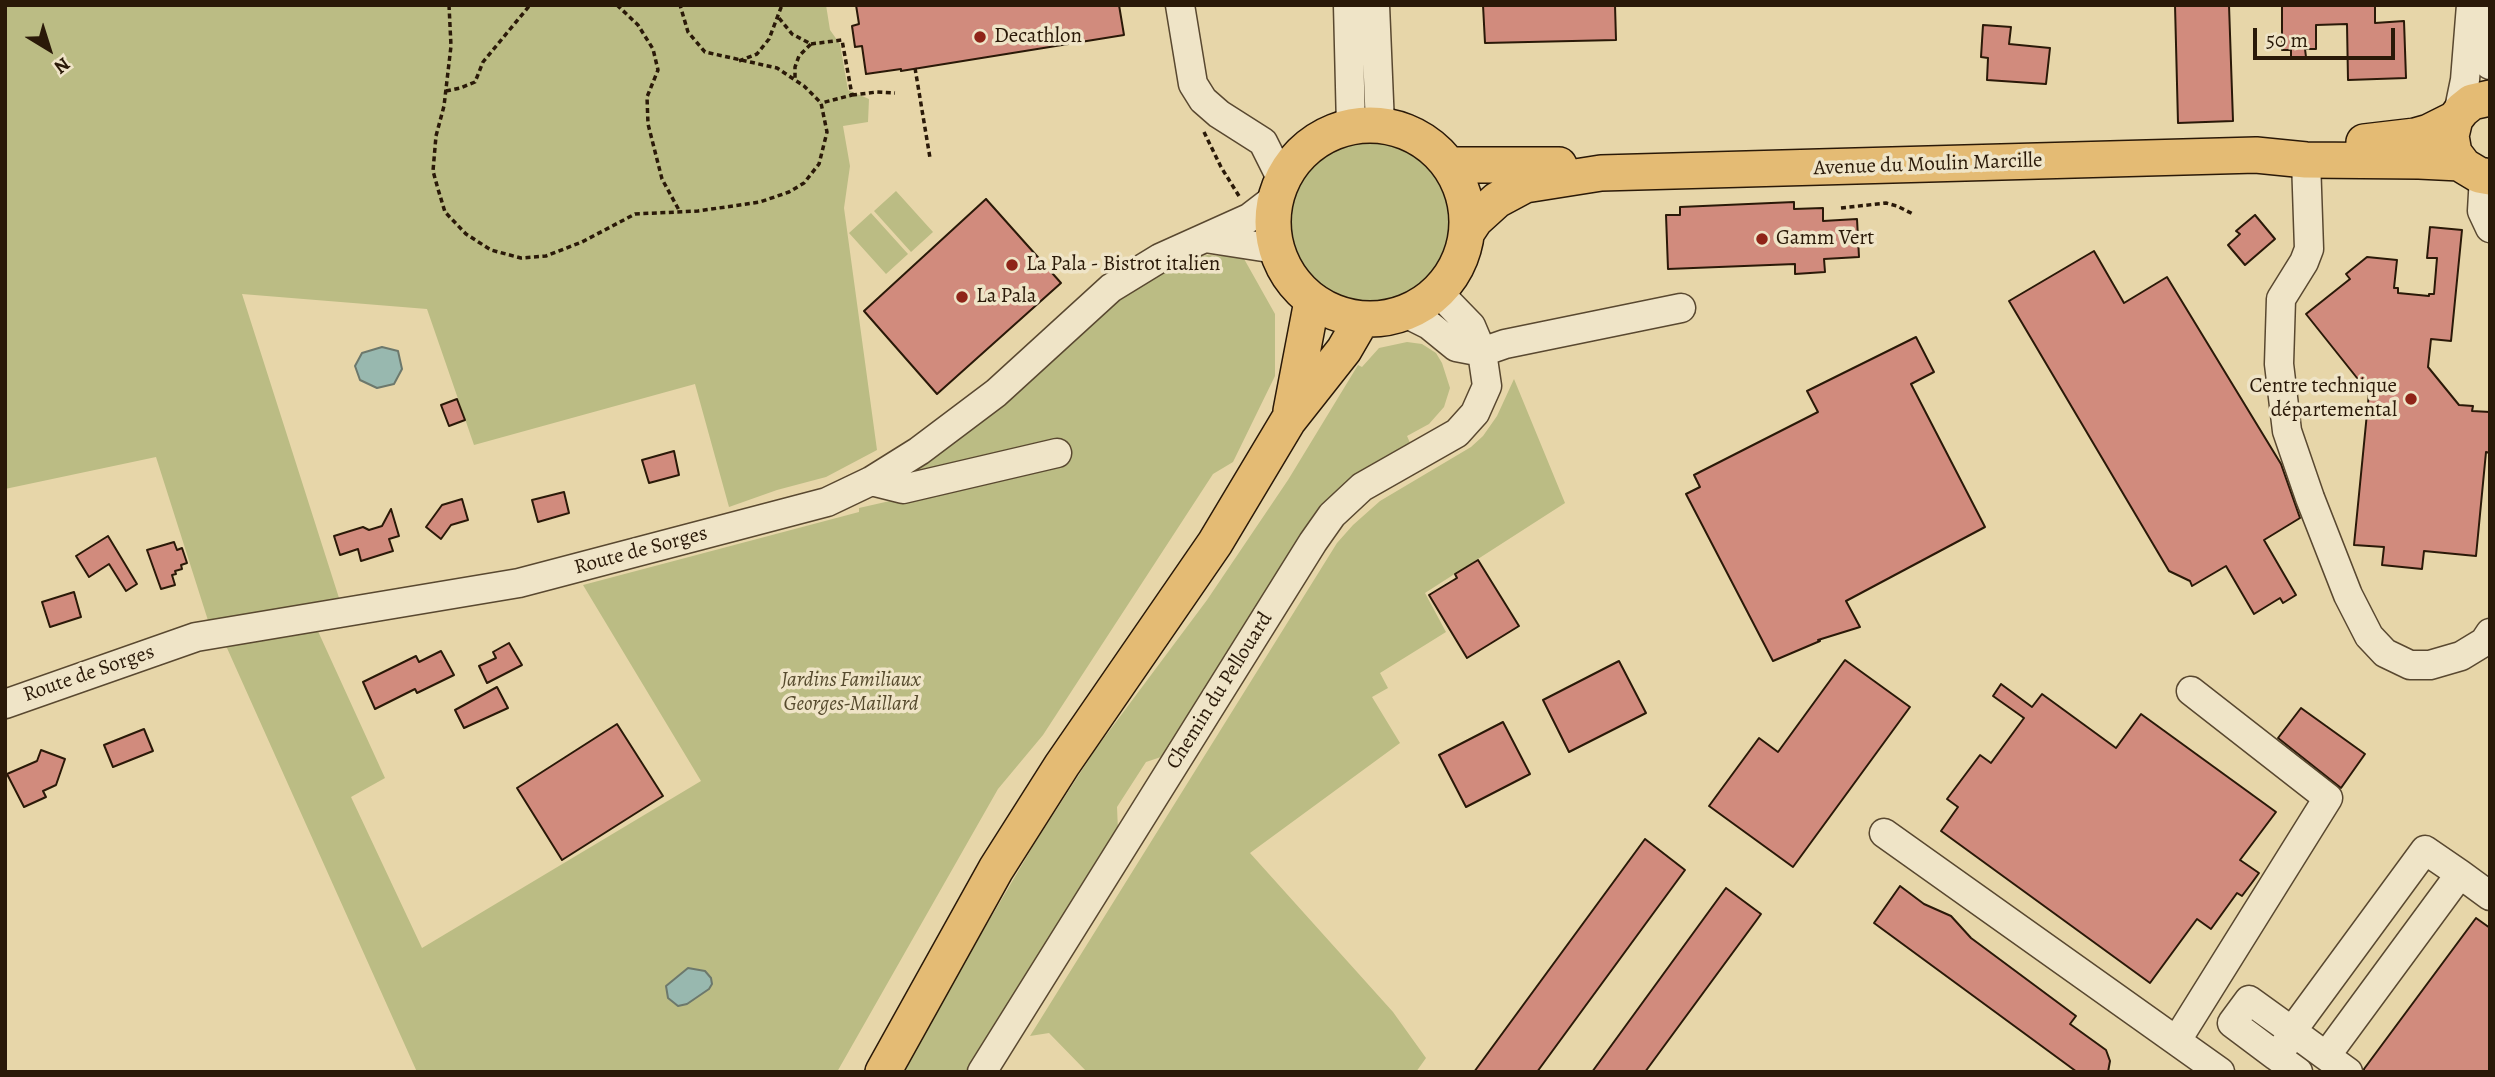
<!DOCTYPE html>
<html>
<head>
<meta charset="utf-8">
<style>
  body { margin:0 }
  #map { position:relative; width:2495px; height:1077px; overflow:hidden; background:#e7d6a9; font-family:Alegreya,serif }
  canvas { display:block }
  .frame { position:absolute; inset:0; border:7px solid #2a1908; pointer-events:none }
  .north { position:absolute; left:14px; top:14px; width:70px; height:70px; -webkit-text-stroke:5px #efe4c7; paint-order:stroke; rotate:142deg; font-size:19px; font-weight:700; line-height:28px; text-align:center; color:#2a1908 }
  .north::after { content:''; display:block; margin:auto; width:24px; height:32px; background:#2a1908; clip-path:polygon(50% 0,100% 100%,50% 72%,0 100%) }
  .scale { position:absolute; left:2253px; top:28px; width:142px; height:32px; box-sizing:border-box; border:4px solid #2a1908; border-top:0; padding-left:9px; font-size:21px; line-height:24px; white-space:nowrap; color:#2a1908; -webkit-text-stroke:5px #efe4c7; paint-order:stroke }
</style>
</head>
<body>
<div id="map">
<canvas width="2495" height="1077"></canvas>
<div class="frame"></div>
<div class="north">N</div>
<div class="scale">50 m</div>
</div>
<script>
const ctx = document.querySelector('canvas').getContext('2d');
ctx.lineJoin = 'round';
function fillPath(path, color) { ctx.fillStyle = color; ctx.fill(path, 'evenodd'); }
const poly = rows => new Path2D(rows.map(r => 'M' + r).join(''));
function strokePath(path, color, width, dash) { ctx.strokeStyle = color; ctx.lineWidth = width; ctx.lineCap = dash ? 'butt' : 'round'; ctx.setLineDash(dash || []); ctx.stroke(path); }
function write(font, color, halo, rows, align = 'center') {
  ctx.font = font + ' Alegreya,serif'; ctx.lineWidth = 7; ctx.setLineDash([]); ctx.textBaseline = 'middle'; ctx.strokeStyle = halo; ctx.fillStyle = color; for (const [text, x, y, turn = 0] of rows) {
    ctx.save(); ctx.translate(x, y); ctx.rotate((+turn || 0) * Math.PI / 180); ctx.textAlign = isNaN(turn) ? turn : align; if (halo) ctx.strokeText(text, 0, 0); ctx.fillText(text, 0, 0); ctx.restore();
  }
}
const green = poly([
  [5,5,826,5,830,30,840,44,848,90,869,99,868,122,843,126,850,166,844,208,877,450,826,477,777,490,729,507,695,384,474,445,427,309,242,294,339,598,306,605,385,778,351,797,422,948,701,781,583,585,859,512,859,508,1066,461,912,479,906,471,1103,311,1153,277,1190,259,1207,255,1243,257,1275,314,1275,376,1233,462,1213,474,1043,735,998,789,837,1072,417,1072,227,648,212,633,156,457,5,489],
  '1288 224a83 83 0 1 1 166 0a83 83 0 1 1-166 0Z',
  [896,191,933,232,911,252,874,211],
  [871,213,908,254,886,274,849,233],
  [1407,342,1422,344,1436,353,1442,363,1450,388,1444,407,1429,424,1407,436,1411,445,1348,482,1164,756,1146,762,1117,807,1118,830,973,1072,903,1072,954,980,1036,841,1095,750,1207,600,1288,480,1358,365,1362,367,1379,348],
  [1514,379,1565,503,1425,593,1446,632,1380,673,1388,688,1372,697,1400,743,1250,853,1393,1012,1426,1058,1416,1072,1087,1072,1049,1033,1030,1036,1337,543,1353,525,1380,501,1471,447,1483,436,1497,416]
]);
const water = poly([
  [382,347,398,351,402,369,394,384,377,388,360,380,355,366,362,353,382,347],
  [688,968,705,971,711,978,712,984,709,989,687,1004,678,1006,668,998,666,986,688,968]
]);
const building = poly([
  [856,5,1119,5,1124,35,901,71,901,69,866,74,862,46,855,47,852,26,859,24,856,5],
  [1483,5,1615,5,1616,40,1485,43,1483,5],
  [2175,5,2229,5,2233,121,2178,123,2175,5],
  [2282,5,2375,5,2375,23,2404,21,2406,78,2348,80,2347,24,2316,25,2316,49,2305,49,2306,57,2291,57,2291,50,2282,50,2282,5],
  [1983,25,2011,27,2009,44,2050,48,2046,84,1987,80,1988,58,1981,57,1983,25],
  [986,199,1061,283,937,394,864,311,986,199],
  [1794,202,1794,209,1823,208,1823,221,1857,219,1859,257,1824,259,1825,272,1795,274,1795,264,1668,269,1666,215,1680,215,1680,207,1794,202],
  [2255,215,2275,239,2245,265,2228,245,2240,234,2236,231,2255,215],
  [2430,227,2462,230,2451,341,2431,339,2428,367,2459,405,2473,406,2472,411,2490,412,2490,453,2486,452,2476,556,2424,551,2422,569,2382,565,2384,547,2354,545,2369,393,2306,314,2350,279,2346,274,2367,257,2397,260,2394,288,2398,288,2398,293,2429,296,2429,294,2434,294,2437,258,2427,258,2430,227],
  [2094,251,2124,303,2167,277,2281,464,2300,518,2264,540,2296,595,2283,603,2280,598,2254,614,2226,566,2192,586,2190,581,2169,571,2009,301,2094,251],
  [1916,337,1934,372,1911,384,1985,527,1846,601,1860,627,1818,640,1820,641,1773,661,1686,494,1700,487,1694,475,1818,412,1807,391,1916,337],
  [457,399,465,420,449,426,441,405,457,399],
  [674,451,679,475,649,483,642,460,674,451],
  [564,492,569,513,538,522,532,500,564,492],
  [462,499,468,520,451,525,441,539,426,527,442,505,462,499],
  [391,509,399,536,389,539,393,551,361,561,358,549,340,555,334,536,363,527,369,530,382,526,391,509],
  [108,536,137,584,126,591,109,564,89,577,76,556,108,536],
  [174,542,177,550,182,548,187,563,181,565,182,569,175,571,176,574,172,575,175,585,161,589,147,550,174,542],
  [1478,560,1519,626,1467,658,1429,595,1457,578,1455,574,1478,560],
  [74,592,81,617,50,627,42,602,74,592],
  [509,643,522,665,487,683,479,666,496,658,493,652,509,643],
  [441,651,454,675,417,693,415,689,375,709,363,682,416,656,419,662,441,651],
  [1845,660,1910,707,1793,867,1709,806,1759,738,1778,752,1845,660],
  [1619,661,1646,713,1569,752,1543,700,1619,661],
  [2001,684,2032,707,2042,694,2116,748,2141,714,2276,812,2240,860,2259,873,2251,884,2242,896,2237,893,2211,929,2197,919,2150,983,1941,831,1958,807,1947,799,1980,755,1991,763,2024,718,1993,696,2001,684],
  [497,687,508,708,464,728,455,710,497,687],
  [2301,708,2365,754,2341,788,2278,738,2301,708],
  [1503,722,1530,774,1466,807,1439,755,1503,722],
  [617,724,663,796,562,860,517,788,617,724],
  [144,729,153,751,113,767,104,745,144,729],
  [41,750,65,759,56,785,43,791,46,797,24,807,7,774,37,761,41,750],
  [1645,839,1685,870,1537,1072,1474,1072,1645,839],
  [1900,886,1924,904,1951,916,1971,938,2076,1016,2070,1024,2106,1050,2110,1061,2108,1072,2077,1072,1874,923,1900,886],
  [1726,888,1761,914,1756,921,1645,1072,1592,1072,1726,888],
  [2476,918,2490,928,2490,1072,2364,1072,2364,1069,2476,918]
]);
const path = poly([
  [449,5,451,46,444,106,436,136,433,171,438,189,445,212,466,234,491,250,521,258,546,256,582,242,635,214,698,211,760,202,789,192,804,183,819,164,827,132,821,103,804,86,777,68,705,52,688,32,680,5],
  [617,5,638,25,653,49,658,70,647,97,648,124,662,179,680,212],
  [779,18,792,34,811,44,799,56,795,67,795,80],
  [811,44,842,40,852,95,821,103],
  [739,61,757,54,769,39,782,5],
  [915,68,930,158],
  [446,91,460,88,475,82,483,62,530,5],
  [852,95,877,92,895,93],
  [1204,132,1221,167,1239,196],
  [1841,208,1886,203,1897,206,1913,214]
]);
const minor = poly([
  [1180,5,1193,84,1203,100,1219,114,1263,142,1282,180],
  [1348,5,1351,127],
  [1375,5,1380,125],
  [2478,17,2490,65],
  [2458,114,2465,80,2471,5],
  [2306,160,2309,249,2304,262,2281,299,2279,364,2287,431,2310,498,2348,595,2369,636,2385,653,2410,665,2430,665,2461,656,2484,642,2490,633],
  [2484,176,2482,211,2490,228],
  [1205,238,1276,249],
  [1405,313,1429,325,1456,347,1482,352,1505,344,1681,308],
  [871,481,903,489,1057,453],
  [5,704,196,637,519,583,827,502,871,481,919,451,996,393,1111,288,1160,258,1249,218,1275,198],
  [1884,833,2220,1072],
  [2292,1031,2249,1000,2232,1023,2276,1056,2294,1033],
  [2177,1040,2328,798,2191,691],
  [2276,1056,2298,1072],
  [2326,1056,2292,1031,2425,850,2460,874],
  [982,1072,1313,542,1332,515,1362,487,1457,433,1475,413,1487,386,1482,352,1471,326,1438,292],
  [2348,1072,2326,1056,2460,874,2490,896]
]);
const major = poly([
  [2490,98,2472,102,2462,110,2455,119,2451,136,2454,153,2464,166,2479,175,2490,177],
  '1273 222a97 97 0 1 1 194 0a97 97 0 1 1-194 0Z',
  [2364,142,2415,136,2429,132,2455,119],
  [1449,165,1559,165],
  [1467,232,1475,220,1497,200,1525,185,1601,173,2256,155,2306,160,2419,161,2460,163],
  [1291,411,1312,301],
  [883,1072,996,869,1062,765,1215,543,1288,421,1344,350,1362,319]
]);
const markers = [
  [980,37,7,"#8f2418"],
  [1762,239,7,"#8f2418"],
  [1012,265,7,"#8f2418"],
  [962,297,7,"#8f2418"],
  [2411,399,7,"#8f2418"]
];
const poiNames = [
  ["Decathlon",994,37],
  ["Gamm Vert",1776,239],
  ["La Pala - Bistrot italien",1026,265],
  ["La Pala",976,297],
  ["Centre technique",2397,387,"right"],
  ["départemental",2397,411,"right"]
];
const streetNames = [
  ["Avenue du Moulin Marcille",1928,165,-2],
  ["Route de Sorges",641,551,-15],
  ["Route de Sorges",89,674,-19],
  ["Chemin du Pellouard",1220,691,-58]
];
const parkNames = [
  ["Jardins Familiaux",851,681],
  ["Georges-Maillard",851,705]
];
fillPath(green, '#bbbc84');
fillPath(water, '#98b8af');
strokePath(water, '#6c786c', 2);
fillPath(building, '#d18b7d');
strokePath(building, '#2a1908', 2);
strokePath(minor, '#594830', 31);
strokePath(major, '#2a1908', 38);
strokePath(path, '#2a1908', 3.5, [5, 3.5]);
strokePath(minor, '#efe4c7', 28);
strokePath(major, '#e4bb74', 35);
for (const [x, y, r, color] of markers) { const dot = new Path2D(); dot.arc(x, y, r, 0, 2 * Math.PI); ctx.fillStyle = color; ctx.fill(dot); strokePath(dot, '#efe4c7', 2.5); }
write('21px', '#2a1908', '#efe4c7', poiNames, 'left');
write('21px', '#2a1908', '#efe4c7', streetNames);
write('italic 21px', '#564a2d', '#efe4c7', parkNames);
</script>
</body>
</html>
